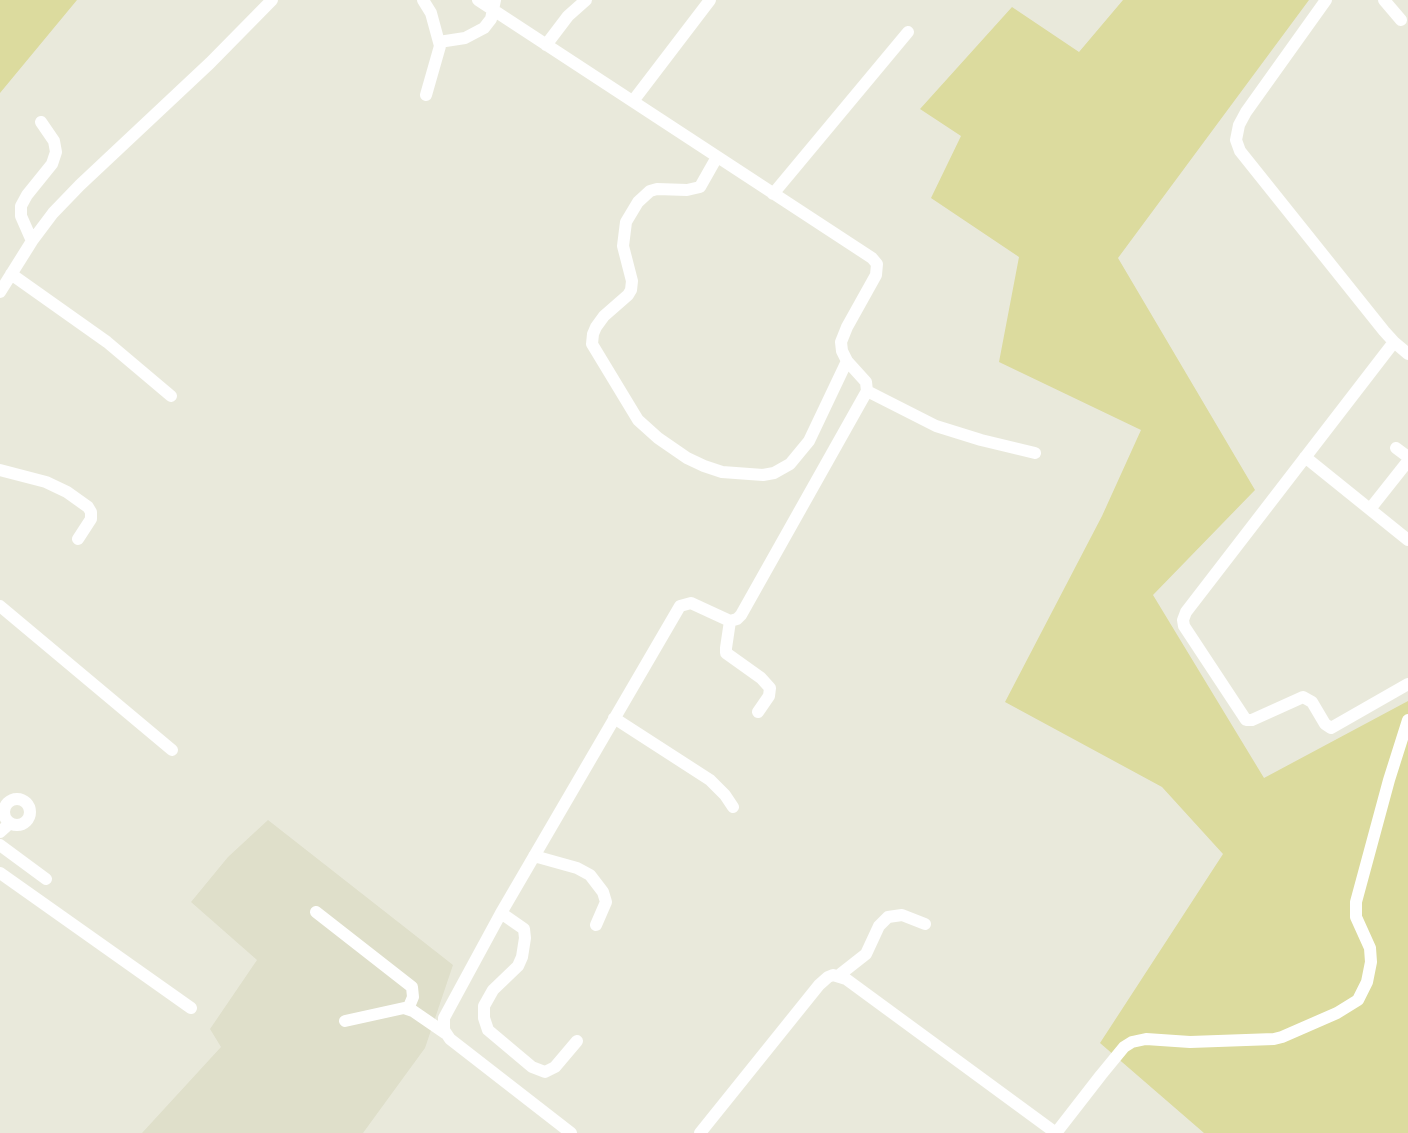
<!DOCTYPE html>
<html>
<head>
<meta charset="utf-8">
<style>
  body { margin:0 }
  canvas { display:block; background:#e9e9db }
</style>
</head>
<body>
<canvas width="1408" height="1133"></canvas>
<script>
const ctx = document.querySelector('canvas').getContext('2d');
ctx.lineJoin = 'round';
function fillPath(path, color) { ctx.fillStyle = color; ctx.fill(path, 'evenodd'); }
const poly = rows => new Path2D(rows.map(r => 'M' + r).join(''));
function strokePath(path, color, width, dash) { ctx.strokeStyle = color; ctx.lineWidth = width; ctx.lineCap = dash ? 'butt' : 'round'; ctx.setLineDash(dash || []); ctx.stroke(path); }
const built = poly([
  [268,820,453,965,425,1048,363,1133,142,1133,221,1047,210,1029,257,960,191,902,228,857]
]);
const green = poly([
  [0,0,77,0,0,93],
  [1123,0,1309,0,1118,258,1255,490,1153,595,1264,778,1408,701,1408,1133,1204,1133,1100,1043,1223,854,1162,787,1005,702,1102,516,1141,430,999,362,1019,257,931,198,961,136,920,109,1012,7,1079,52]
]);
const minor = poly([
  [423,0,431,13,440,46,426,95],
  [478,0,872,258,877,264,876,275,847,327,841,342,842,351,847,361,866,382,867,391,741,615,737,619,730,621,691,603,680,606,501,913,444,1018,444,1030,450,1039,571,1133],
  [1326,0,1246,112,1239,125,1236,140,1240,151,1384,331,1394,342,1408,354],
  [1384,0,1401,20],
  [439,42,465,38,484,28,491,19,495,0],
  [546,45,568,16,586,0],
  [633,101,710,0],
  [717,157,700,187,687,190,657,189,650,191,638,202,626,222,623,246,632,281,631,290,628,295,604,316,596,327,593,334,592,344,638,420,658,438,687,458,704,466,722,472,763,475,774,473,790,464,809,441,847,361],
  [773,194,908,32],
  [32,241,21,216,21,206,27,195,52,164,56,152,54,141,41,122],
  [11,274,107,342,171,396],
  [0,292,32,241,53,213,80,185,210,63,272,0],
  [1394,342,1186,612,1183,620,1184,626,1246,720,1252,720,1303,697,1312,702,1325,724,1331,728,1408,684],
  [867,391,936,426,981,440,1035,453],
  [1396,448,1408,457],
  [1305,457,1408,540],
  [0,470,46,482,67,492,88,507,91,512,91,519,78,539],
  [1370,509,1408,461],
  [0,606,172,750],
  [730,621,726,648,726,653,761,678,770,688,769,696,758,712],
  [614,718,710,780,725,795,733,807],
  '4 812a13 13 0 1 1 26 0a13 13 0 1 1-26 0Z',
  [0,832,10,823],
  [0,845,46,879],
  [534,856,577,868,590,875,603,892,606,902,596,925],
  [0,873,191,1008],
  [316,912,412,987,413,997,408,1009],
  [501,913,524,929,525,938,522,957,518,966,493,990,484,1006,484,1018,488,1030,532,1067,545,1072,555,1067,577,1041],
  [838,976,866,954,879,926,888,917,902,915,925,924],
  [345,1021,404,1008,413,1011,445,1033],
  [700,1133,819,985,828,977,833,975,846,979,1056,1133],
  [1056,1133,1101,1075,1124,1047,1132,1042,1146,1039,1190,1042,1274,1039,1282,1037,1337,1013,1358,1000,1367,982,1371,962,1370,948,1356,917,1356,902,1389,780,1408,720]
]);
fillPath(built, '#dfdfca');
fillPath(green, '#dcdb9e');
strokePath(minor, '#fff', 12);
</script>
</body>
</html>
